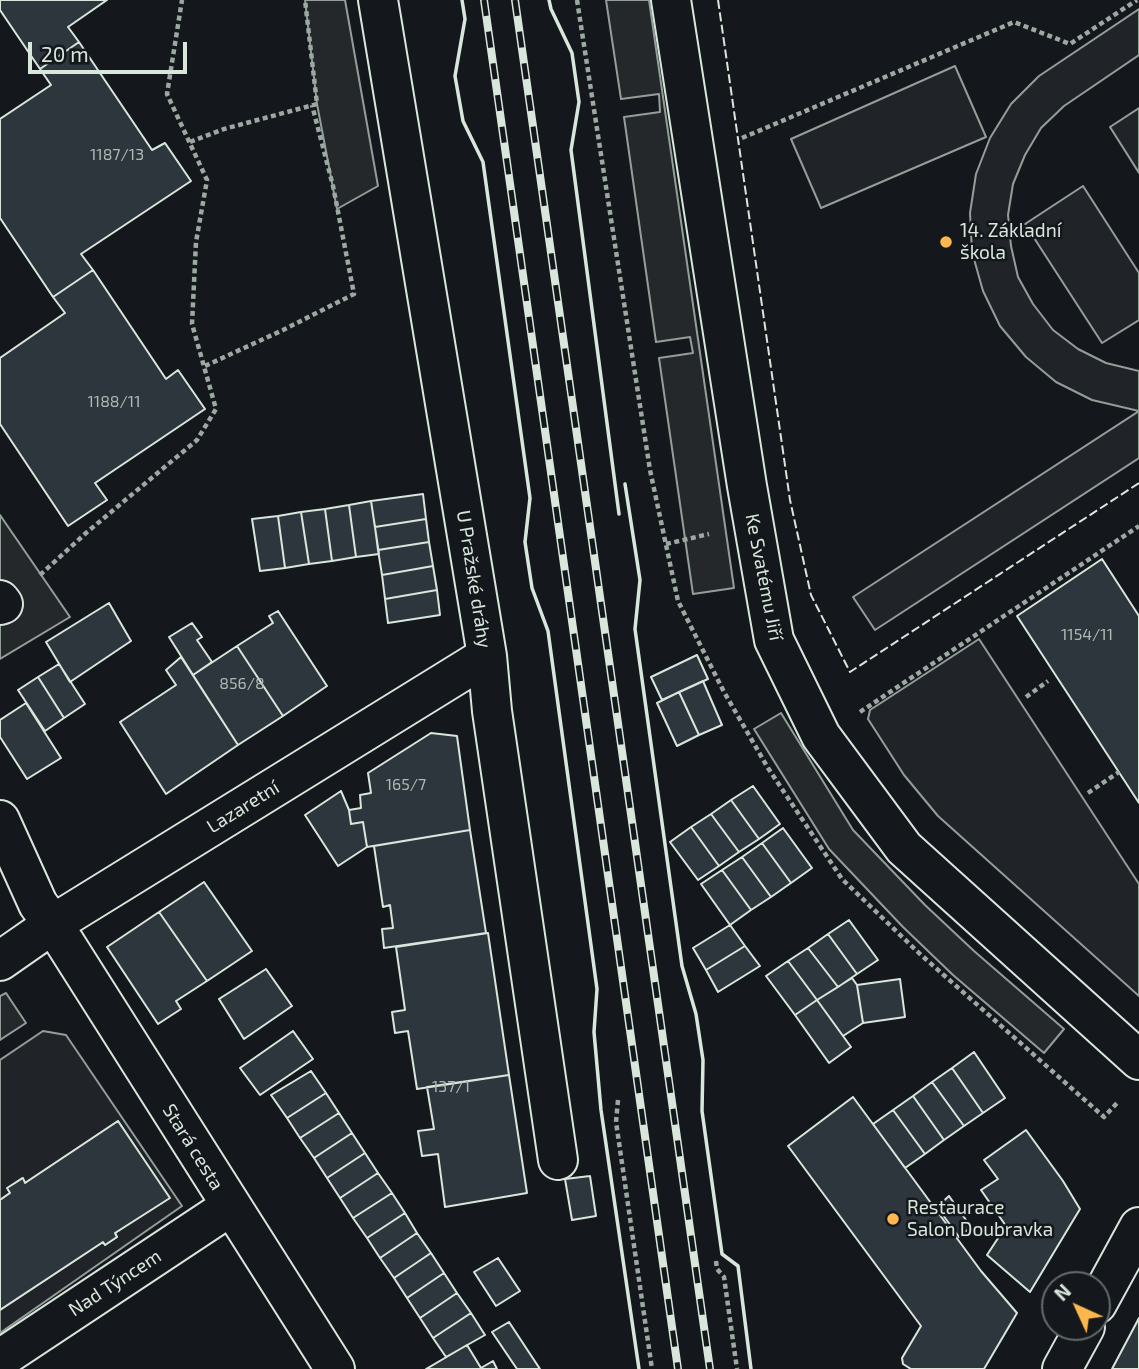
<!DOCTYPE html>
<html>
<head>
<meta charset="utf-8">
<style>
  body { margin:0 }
  #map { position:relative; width:1139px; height:1369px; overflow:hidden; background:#14181c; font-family:"Exo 2",sans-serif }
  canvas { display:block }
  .north { position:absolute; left:1041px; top:1271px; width:70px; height:70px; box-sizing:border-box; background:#14181c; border:2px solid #626a69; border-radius:50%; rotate:315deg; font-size:19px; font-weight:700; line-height:28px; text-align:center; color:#d8e6dc }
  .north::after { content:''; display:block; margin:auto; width:24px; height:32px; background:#ffb74d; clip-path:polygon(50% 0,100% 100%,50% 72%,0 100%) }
  .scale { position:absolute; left:28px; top:42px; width:159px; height:32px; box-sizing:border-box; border:4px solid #d8e6dc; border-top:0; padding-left:9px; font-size:21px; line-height:24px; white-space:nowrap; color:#d8e6dc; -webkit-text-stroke:5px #14181c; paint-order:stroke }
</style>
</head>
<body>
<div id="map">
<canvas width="1139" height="1369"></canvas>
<div class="north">N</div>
<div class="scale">20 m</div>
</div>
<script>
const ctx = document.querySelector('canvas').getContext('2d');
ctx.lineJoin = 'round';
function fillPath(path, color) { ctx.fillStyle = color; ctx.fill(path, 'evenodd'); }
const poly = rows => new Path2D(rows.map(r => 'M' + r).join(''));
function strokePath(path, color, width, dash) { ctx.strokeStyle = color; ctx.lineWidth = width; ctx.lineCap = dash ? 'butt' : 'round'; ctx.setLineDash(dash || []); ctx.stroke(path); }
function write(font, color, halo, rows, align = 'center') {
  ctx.font = font + ' "Exo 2",sans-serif'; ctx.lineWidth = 5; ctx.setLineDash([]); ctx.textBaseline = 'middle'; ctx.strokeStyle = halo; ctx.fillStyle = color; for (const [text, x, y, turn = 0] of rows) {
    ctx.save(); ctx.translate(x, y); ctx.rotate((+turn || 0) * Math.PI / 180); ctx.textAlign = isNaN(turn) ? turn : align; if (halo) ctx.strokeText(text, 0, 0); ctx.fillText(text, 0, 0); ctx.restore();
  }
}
const green = poly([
  [1139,9,1139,55,1064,106,1041,128,1025,155,1013,184,1008,215,1011,246,1018,277,1033,304,1053,330,1078,349,1106,363,1139,371,1139,458,875,630,853,597,1139,411,1092,400,1056,382,1026,357,1000,326,983,291,972,252,970,213,976,174,990,138,1011,104,1039,76,1139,9],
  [955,66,986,137,821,208,791,139,955,66],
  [1139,108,1139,173,1110,127,1139,108],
  [1083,186,1139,273,1139,320,1102,343,1025,224,1083,186],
  [979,639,1139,884,1139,996,938,816,904,775,868,719,870,710,979,639],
  [43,1031,66,1035,182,1206,0,1333,0,1310,103,1242,105,1245,117,1237,115,1233,169,1198,118,1121,25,1183,22,1178,8,1188,10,1193,0,1200,0,1060,43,1031]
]);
const parking = poly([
  [305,0,345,0,378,186,337,209,317,104,305,0],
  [606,0,649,0,734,588,693,594,659,358,693,353,690,337,656,342,624,117,660,112,659,94,621,99,606,0],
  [0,515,70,617,0,659,0,515],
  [781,713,853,830,925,905,974,951,1064,1029,1044,1053,953,975,903,927,829,849,754,729,781,713],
  [6,993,26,1023,0,1040,0,996,6,993]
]);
const building = poly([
  [0,0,107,0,68,27,79,42,40,69,0,10,0,0],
  [79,42,152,150,165,143,191,181,81,254,93,270,53,297,0,218,0,119,51,85,40,69,79,42],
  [93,270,166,379,178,370,205,409,95,483,107,500,68,526,0,424,0,358,65,313,53,297,93,270],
  [423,494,426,519,375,527,371,501,423,494],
  [371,501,379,554,356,557,349,505,371,501],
  [349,505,356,557,332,561,325,509,349,505],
  [325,509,332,561,309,564,301,512,325,509],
  [301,512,309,564,285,568,278,516,301,512],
  [278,516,285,568,260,571,252,519,278,516],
  [426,519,429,542,378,550,375,527,426,519],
  [429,542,433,566,382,575,378,550,429,542],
  [1102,559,1139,616,1139,803,1017,616,1102,559],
  [433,566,437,590,385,599,382,575,433,566],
  [437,590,440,615,388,623,385,599,437,590],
  [109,603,131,641,70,682,46,642,109,603],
  [278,611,327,686,283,716,237,646,273,623,269,616,278,611],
  [192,623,202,637,197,640,212,662,193,675,169,637,192,623],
  [237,646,283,716,238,745,193,675,237,646],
  [697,655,708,679,662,700,651,677,697,655],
  [181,657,238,745,166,794,120,722,176,685,166,670,181,657],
  [59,664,85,704,64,718,38,677,59,664],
  [38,677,64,718,45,731,18,690,38,677],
  [703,681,722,725,699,735,679,692,703,681],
  [679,692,699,735,677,746,657,703,679,692],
  [26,703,61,758,27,779,0,737,0,720,26,703],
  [431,733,457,736,470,830,367,847,363,822,351,824,349,810,361,808,360,795,371,793,368,773,431,733],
  [753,786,780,824,759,839,731,800,753,786],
  [341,791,349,810,351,824,363,822,367,847,338,866,305,815,341,791],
  [731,800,759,839,739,852,711,814,731,800],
  [711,814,739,852,719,866,691,827,711,814],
  [691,827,719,866,698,880,670,842,691,827],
  [783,828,812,868,791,883,762,843,783,828],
  [470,830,486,933,384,948,382,929,393,928,390,905,383,907,374,846,470,830],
  [762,843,791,883,771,897,742,857,762,843],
  [742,857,771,897,751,910,722,870,742,857],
  [722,870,751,910,730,925,701,884,722,870],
  [204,882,252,951,207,981,159,912,204,882],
  [159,912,207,981,176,1001,181,1009,158,1024,107,947,159,912],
  [849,920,878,960,857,974,828,934,849,920],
  [730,925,745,946,706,970,693,948,730,925],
  [488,933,509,1075,417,1089,408,1031,395,1033,392,1012,405,1010,396,947,488,933],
  [828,934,857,974,838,987,808,948,828,934],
  [745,946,760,966,718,992,706,970,745,946],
  [808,948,838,987,817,1000,788,961,808,948],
  [788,961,817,1000,795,1015,766,976,788,961],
  [266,969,292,1006,244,1039,219,999,266,969],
  [852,978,857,985,863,1023,843,1036,817,1000,852,978],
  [900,979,905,1017,863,1023,857,985,900,979],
  [817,1000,851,1047,829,1063,795,1015,817,1000],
  [293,1031,313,1059,260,1095,240,1068,293,1031],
  [974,1052,1005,1098,983,1113,952,1068,974,1052],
  [952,1068,983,1113,964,1126,932,1082,952,1068],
  [311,1071,326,1093,287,1118,271,1095,311,1071],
  [509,1075,527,1193,445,1207,438,1154,422,1156,418,1131,434,1129,427,1087,509,1075],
  [932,1082,964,1126,944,1140,913,1096,932,1082],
  [326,1093,339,1113,300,1138,287,1118,326,1093],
  [913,1096,944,1140,925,1154,893,1110,913,1096],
  [853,1097,981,1271,1017,1313,984,1369,911,1369,903,1364,902,1358,921,1326,788,1146,853,1097],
  [893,1110,925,1154,905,1168,873,1124,893,1110],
  [339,1113,352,1133,314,1158,300,1138,339,1113],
  [118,1121,170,1198,115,1233,117,1237,105,1245,103,1242,0,1310,0,1200,10,1193,7,1188,23,1178,25,1183,118,1121],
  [1026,1130,1063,1181,1080,1209,1030,1292,987,1255,1006,1226,981,1190,998,1179,984,1160,1026,1130],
  [352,1133,365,1153,327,1178,314,1158,352,1133],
  [365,1153,378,1173,340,1198,327,1178,365,1153],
  [378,1173,392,1193,353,1218,340,1198,378,1173],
  [590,1176,596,1216,572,1220,565,1179,590,1176],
  [392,1193,405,1213,367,1238,353,1218,392,1193],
  [949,1196,971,1227,959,1237,937,1207,949,1196],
  [405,1213,417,1233,380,1258,367,1238,405,1213],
  [417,1233,431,1253,394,1278,380,1258,417,1233],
  [431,1253,444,1273,407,1298,394,1278,431,1253],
  [498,1258,520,1291,496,1306,474,1272,498,1258],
  [444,1273,457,1293,420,1318,407,1298,444,1273],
  [457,1293,471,1313,433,1338,420,1318,457,1293],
  [471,1313,485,1335,446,1357,433,1338,471,1313],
  [1139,1318,1139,1369,1112,1369,1139,1318],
  [509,1322,540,1369,517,1369,492,1332,509,1322],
  [467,1345,481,1368,493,1361,497,1369,426,1369,467,1345]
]);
const path = poly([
  [577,0,650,470,678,601,724,692,768,768,842,879,920,954,1104,1117,1118,1102],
  [742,138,1014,22,1070,44,1137,0],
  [190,142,224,129,317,104,305,0],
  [205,366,283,330,354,294,333,186,312,105],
  [666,544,709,534],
  [40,575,86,533,197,440,216,409,192,324,196,242,207,180,167,94,182,0],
  [1026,697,1048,681],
  [860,712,1139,526],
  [1088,793,1119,772],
  [618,1100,616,1122,652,1369],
  [716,1261,717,1269,724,1277,737,1369]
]);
const minor = poly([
  [378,0,487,656,492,711,558,1160],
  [671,0,747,486,774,640,821,736,904,848,1139,1060],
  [0,600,3,604,0,605],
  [0,820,38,904,53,924,335,1369],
  [0,961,53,924,487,656],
  [1097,1304,1139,1227],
  [0,1359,231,1206],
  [1062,1369,1085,1327]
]);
const rail = poly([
  [484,0,678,1369],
  [515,0,710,1369]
]);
const fence = poly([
  [718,0,790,500,811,595,850,672,1139,483]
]);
const wall = poly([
  [462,0,465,19,455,76,463,121,483,162,530,498,525,542,532,588,548,631,597,989,594,1032,601,1110,639,1369],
  [549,0,551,9,572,53,579,102,571,150,619,514],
  [625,484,640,580,635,629,682,966,696,1014,703,1060,702,1111,722,1254,738,1266,751,1369]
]);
const markers = [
  [946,242,7,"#ffb74d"],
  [893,1219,7,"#ffb74d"]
];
const numberNames = [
  ["1187/13",117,155],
  ["1188/11",114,402],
  ["1154/11",1087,635],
  ["856/8",242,684],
  ["165/7",406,785],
  ["137/1",451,1087]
];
const poiNames = [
  ["14. Základní",960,231],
  ["škola",960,253],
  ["Restaurace",907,1208],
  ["Salon Doubravka",907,1230]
];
const streetNames = [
  ["Ke Svatému Jiří",764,577,79],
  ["U Pražské dráhy",474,579,81],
  ["Lazaretní",243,807,-32],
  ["Stará cesta",193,1147,58],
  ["Nad Týncem",115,1283,-33]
];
fillPath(green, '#202428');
strokePath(green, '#939e99', 2);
fillPath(parking, '#24282b');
strokePath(parking, '#939e99', 2);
fillPath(building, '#2c363c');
strokePath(building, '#d8e6dc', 2);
strokePath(minor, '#d8e6dc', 42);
strokePath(path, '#9da8a2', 4.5, [5, 3.5]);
strokePath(minor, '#14181c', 38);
strokePath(rail, '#d8e6dc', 8);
strokePath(rail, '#14181c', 5, [16]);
strokePath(fence, '#d8e6dc', 2, [9, 3.5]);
strokePath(wall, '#d8e6dc', 3.5);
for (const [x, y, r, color] of markers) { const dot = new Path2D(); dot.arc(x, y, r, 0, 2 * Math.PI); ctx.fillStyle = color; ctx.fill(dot); strokePath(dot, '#14181c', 2.5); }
write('16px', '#adbab4', null, numberNames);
write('19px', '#d8e6dc', '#14181c', poiNames, 'left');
write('19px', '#d8e6dc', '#14181c', streetNames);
</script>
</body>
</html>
